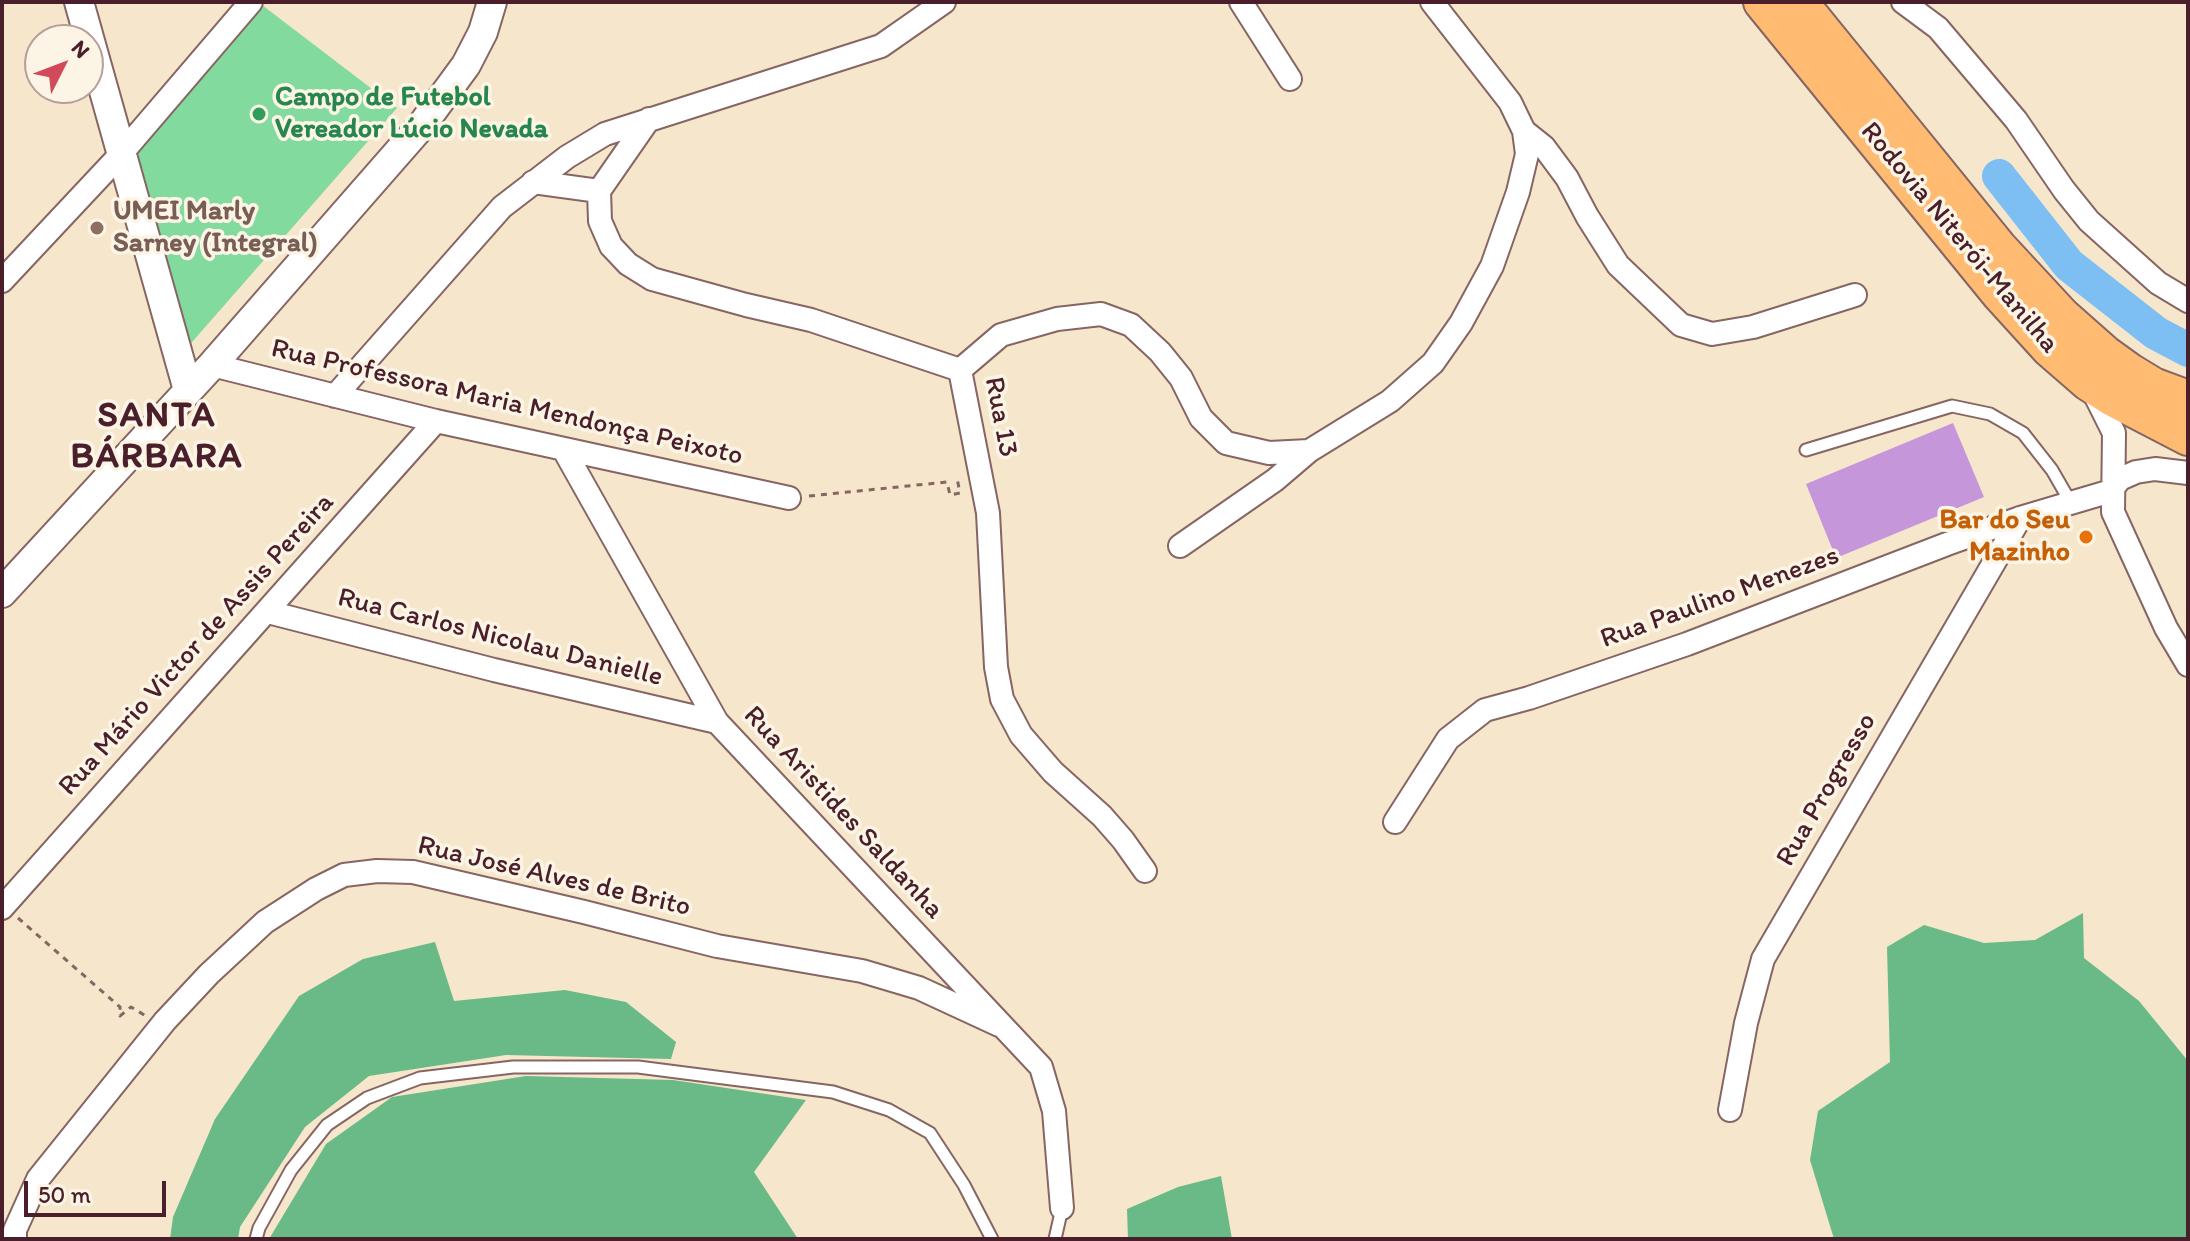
<!DOCTYPE html>
<html>
<head>
<meta charset="utf-8">
<style>
  body { margin:0 }
  #map { position:relative; width:2190px; height:1241px; overflow:hidden; background:#f6e6cc; font-family:Itim,sans-serif }
  canvas { display:block }
  .frame { position:absolute; inset:0; border:4px solid #4a1f2b; pointer-events:none }
  .north { position:absolute; left:24px; top:24px; width:80px; height:80px; box-sizing:border-box; background:#fcf5e5; border:2px solid #b59f9b; border-radius:50%; rotate:48deg; font-size:22px; font-weight:700; line-height:32px; text-align:center; color:#4a1f2b }
  .north::after { content:''; display:block; margin:auto; width:28px; height:36px; background:#d1495b; clip-path:polygon(50% 0,100% 100%,50% 72%,0 100%) }
  .scale { position:absolute; left:24px; top:1181px; width:142px; height:36px; box-sizing:border-box; border:4px solid #4a1f2b; border-top:0; padding-left:10px; font-size:24px; line-height:28px; white-space:nowrap; color:#4a1f2b; -webkit-text-stroke:6px #fcf5e5; paint-order:stroke }
</style>
</head>
<body>
<div id="map">
<canvas width="2190" height="1241"></canvas>
<div class="frame"></div>
<div class="north">N</div>
<div class="scale">50 m</div>
</div>
<script>
const ctx = document.querySelector('canvas').getContext('2d');
ctx.lineJoin = 'round';
function fillPath(path, color) { ctx.fillStyle = color; ctx.fill(path, 'evenodd'); }
const poly = rows => new Path2D(rows.map(r => 'M' + r).join(''));
function strokePath(path, color, width, dash) { ctx.strokeStyle = color; ctx.lineWidth = width; ctx.lineCap = dash ? 'butt' : 'round'; ctx.setLineDash(dash || []); ctx.stroke(path); }
function write(font, color, halo, rows, align = 'center') {
  ctx.font = font + ' Itim,sans-serif'; ctx.lineWidth = 7; ctx.setLineDash([]); ctx.textBaseline = 'middle'; ctx.strokeStyle = halo; ctx.fillStyle = color; for (const [text, x, y, turn = 0] of rows) {
    ctx.save(); ctx.translate(x, y); ctx.rotate((+turn || 0) * Math.PI / 180); ctx.textAlign = isNaN(turn) ? turn : align; if (halo) ctx.strokeText(text, 0, 0); ctx.fillText(text, 0, 0); ctx.restore();
  }
}
const green = poly([
  [262,5,397,108,186,349,134,156]
]);
const forest = poly([
  [2083,913,2084,958,2139,1001,2188,1061,2188,1239,1834,1239,1810,1160,1818,1111,1890,1062,1887,947,1924,925,1984,943,2035,940],
  [435,942,454,1001,565,990,626,1002,676,1042,671,1059,506,1055,369,1076,305,1127,240,1227,238,1239,170,1239,173,1217,215,1119,299,996,363,959],
  [526,1076,673,1080,806,1100,754,1172,798,1239,269,1239,326,1144,392,1097],
  [1221,1176,1232,1239,1128,1239,1127,1209,1178,1187]
]);
const river = poly([
  [1999,176,2069,265,2156,333,2188,350]
]);
const building = poly([
  [1953,423,1984,497,1836,558,1806,484]
]);
const path = poly([
  [809,496,947,482,950,495,960,493,957,478],
  [18,918,120,1007,120,1016,131,1007,146,1016]
]);
const service = poly([
  [1806,450,1952,406,1990,414,2023,433,2052,470,2071,503],
  [256,1239,259,1228,291,1170,327,1125,367,1098,420,1078,513,1067,638,1067,833,1092,889,1110,930,1133,964,1185,992,1239],
  [1055,1239,1062,1208]
]);
const minor = poly([
  [1241,2,1290,79],
  [1903,2,1938,28,2016,120,2064,190,2089,221,2158,283,2188,301],
  [1524,131,1544,147,1567,178,1587,216,1618,265,1681,325,1712,334,1753,327,1855,295],
  [533,182,599,191,600,221,611,246,628,264,652,279,746,305,811,320,960,370],
  [599,191,649,119],
  [2,281,121,154,251,2],
  [212,365,436,421,789,498],
  [960,370,1001,335,1057,319,1101,314,1131,325,1160,352,1181,378,1201,418,1226,443,1269,453,1309,451,1390,401,1433,363,1461,323,1492,266,1518,192,1527,154,1524,131,1510,102,1432,2],
  [960,370,988,513,996,667,1002,699,1021,735,1053,772,1102,816,1123,840,1145,871],
  [2092,389,2114,433,2113,512,2166,628,2188,665],
  [335,396,502,207,567,157,605,134,881,46,944,2],
  [564,450,717,722,1041,1067,1054,1111,1062,1208],
  [2111,491,2120,479,2136,472,2155,469,2188,473],
  [1180,546,1275,480,1309,451],
  [268,612,494,670,717,722],
  [1395,822,1448,739,1485,710,1529,698,1687,644,1947,544,2020,518,2111,491],
  [2,908,436,421],
  [1730,1110,1746,1023,1763,959,2020,518],
  [15,1239,15,1230,38,1179,165,1021,209,974,265,922,316,889,344,875,377,871,413,872,584,912,717,946,862,971,919,988,999,1025]
]);
const tertiary = poly([
  [79,2,188,390],
  [2,593,212,365,422,125,466,65,483,32,492,2]
]);
const trunk = poly([
  [1762,2,2000,294,2050,349,2088,382,2113,398,2188,437],
  [1799,2,1999,248,2062,316,2105,354,2130,372,2153,386,2188,399]
]);
const markers = [
  [259,114,8,"#2e9e5b"],
  [97,228,8,"#8d6e63"],
  [2086,537,8,"#e8710a"]
];
const leisureNames = [
  ["Campo de Futebol",275,98],
  ["Vereador Lúcio Nevada",275,130]
];
const educationNames = [
  ["UMEI Marly",113,212],
  ["Sarney (Integral)",113,244]
];
const streetNames = [
  ["Rodovia Niterói-Manilha",1959,238,50],
  ["Rua Professora Maria Mendonça Peixoto",507,403,13],
  ["Rua 13",1000,417,79],
  ["Rua Paulino Menezes",1720,598,-20],
  ["Rua Carlos Nicolau Danielle",500,638,14],
  ["Rua Mário Victor de Assis Pereira",197,645,-48],
  ["Rua Progresso",1827,790,-60],
  ["Rua Aristides Saldanha",843,813,47],
  ["Rua José Alves de Brito",554,877,13]
];
const foodNames = [
  ["Bar do Seu",2070,521],
  ["Mazinho",2070,553]
];
const districtNames = [
  ["SANTA",157,417],
  ["BÁRBARA",157,458]
];
fillPath(green, '#82da9f');
fillPath(forest, '#69ba86');
strokePath(river, '#7dbff2', 34);
fillPath(building, '#c696da');
strokePath(service, '#866563', 15);
strokePath(minor, '#866563', 26);
strokePath(tertiary, '#866563', 32);
strokePath(trunk, '#866563', 40);
strokePath(path, '#866563', 3, [6, 6]);
strokePath(service, '#fff', 11);
strokePath(minor, '#fff', 22);
strokePath(tertiary, '#fff', 28);
strokePath(trunk, '#ffbb71', 36);
for (const [x, y, r, color] of markers) { const dot = new Path2D(); dot.arc(x, y, r, 0, 2 * Math.PI); ctx.fillStyle = color; ctx.fill(dot); strokePath(dot, '#fcf5e5', 3); }
write('bold 28px', '#27864d', '#fcf5e5', leisureNames, 'left');
write('bold 28px', '#785e54', '#fcf5e5', educationNames, 'left');
write('28px', '#4a1f2b', '#fcf5e5', streetNames);
write('bold 28px', '#c56008', '#fcf5e5', foodNames, 'right');
ctx.letterSpacing = '2px';
write('bold 36px', '#4a1f2b', '#fcf5e5', districtNames);
ctx.letterSpacing = '0px';
</script>
</body>
</html>
